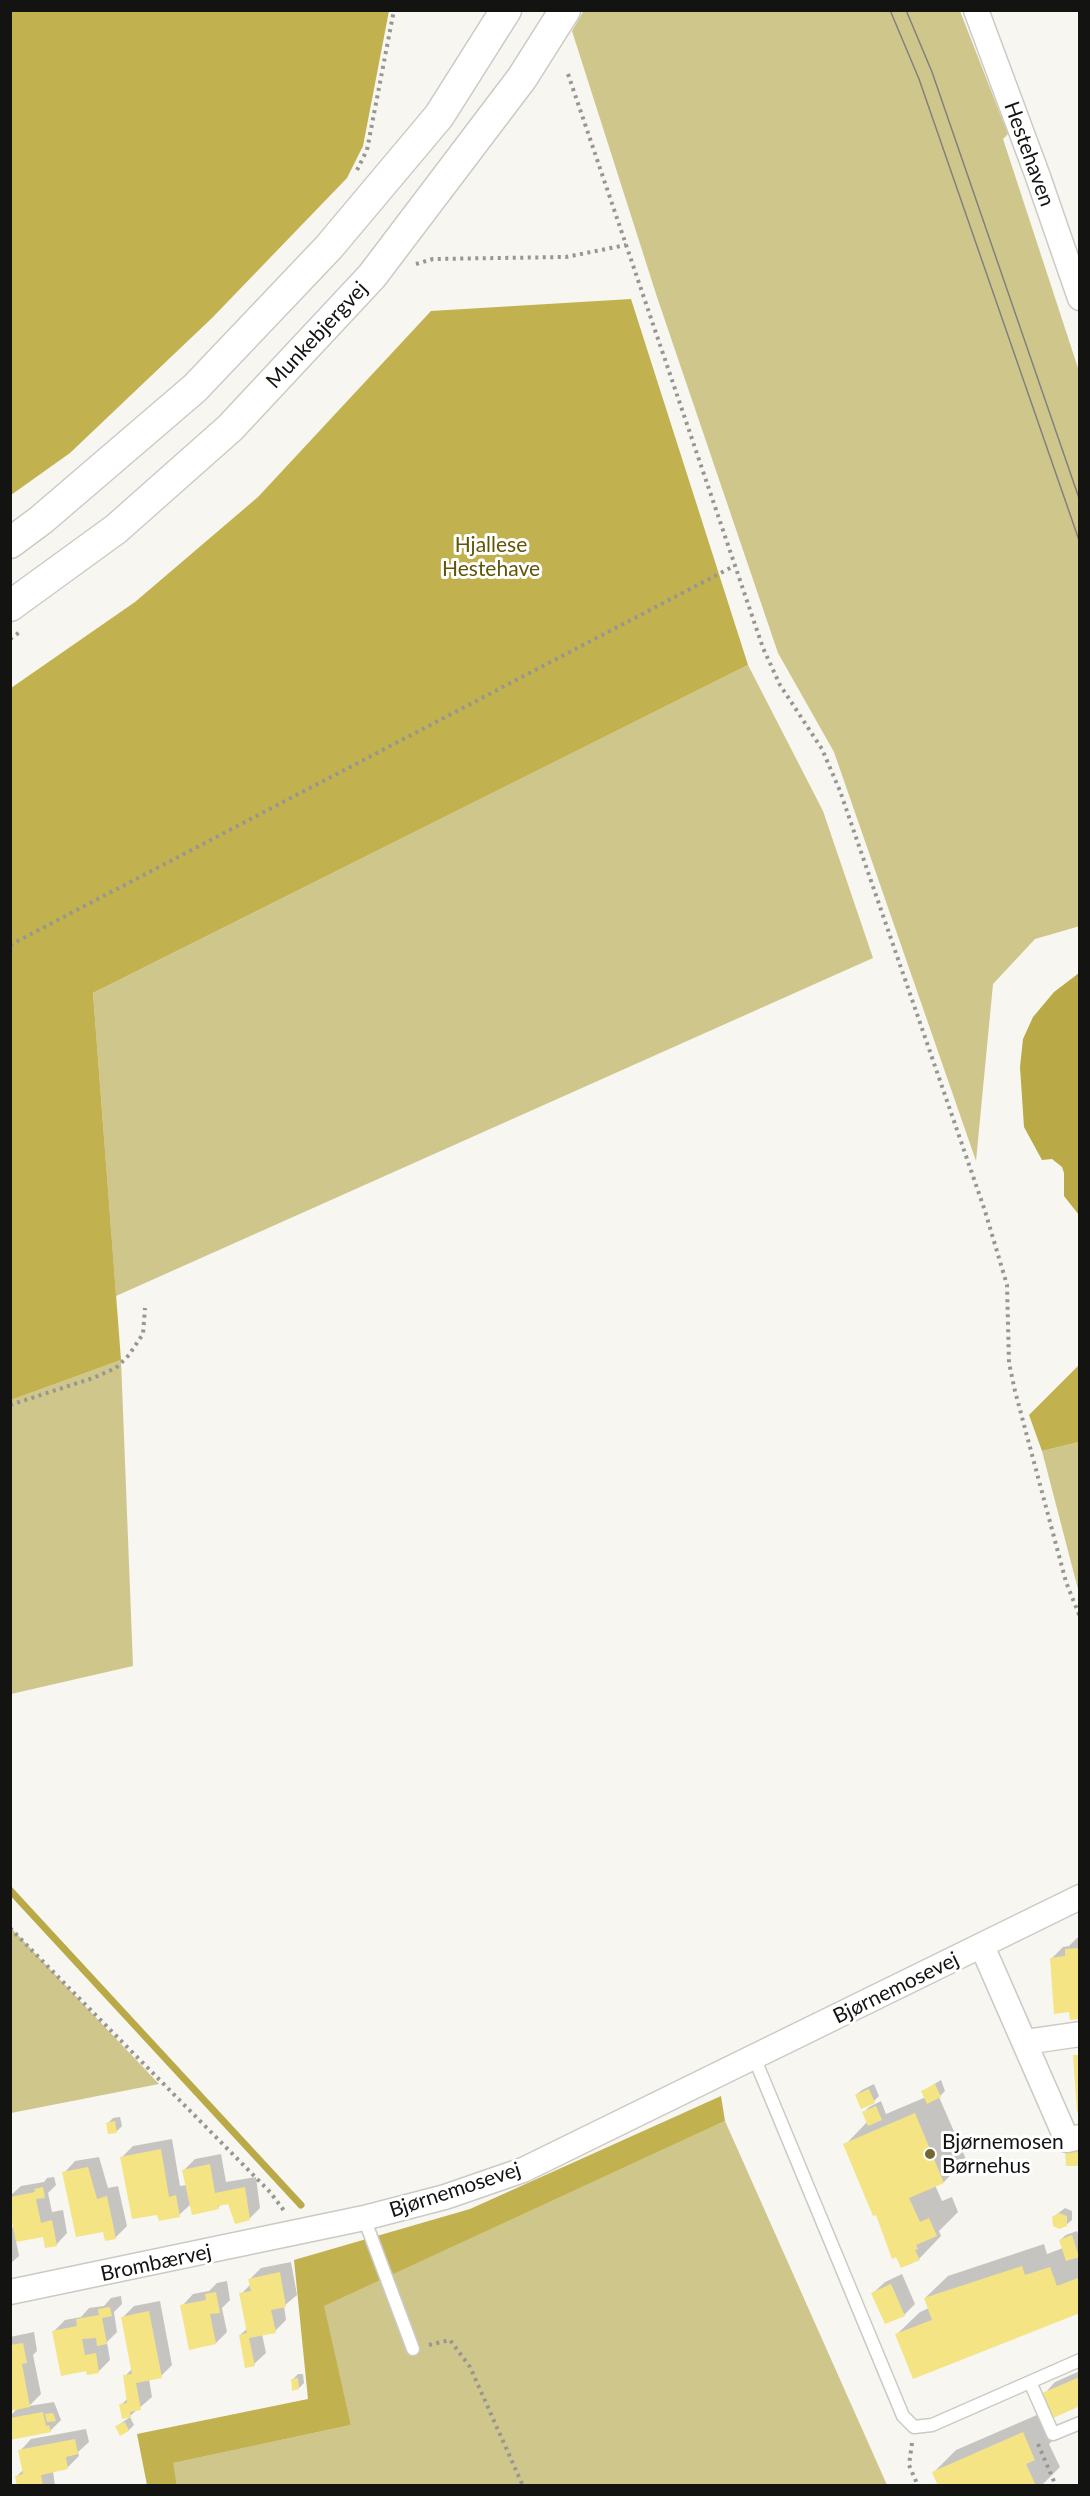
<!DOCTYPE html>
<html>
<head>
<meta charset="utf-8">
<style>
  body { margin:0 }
  #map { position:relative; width:1090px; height:2496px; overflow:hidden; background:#f7f6f1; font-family:Lato,sans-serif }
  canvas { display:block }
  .frame { position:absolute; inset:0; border:12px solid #131311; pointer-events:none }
</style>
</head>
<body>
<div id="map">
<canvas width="1090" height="2496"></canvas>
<div class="frame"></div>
</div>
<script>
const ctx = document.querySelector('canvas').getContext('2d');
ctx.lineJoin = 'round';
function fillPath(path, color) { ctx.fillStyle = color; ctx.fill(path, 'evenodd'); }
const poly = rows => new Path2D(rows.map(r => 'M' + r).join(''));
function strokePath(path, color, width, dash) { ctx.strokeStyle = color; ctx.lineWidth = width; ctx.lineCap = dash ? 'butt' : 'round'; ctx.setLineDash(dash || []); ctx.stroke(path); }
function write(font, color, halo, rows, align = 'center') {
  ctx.font = font + ' Lato,sans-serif'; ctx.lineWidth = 6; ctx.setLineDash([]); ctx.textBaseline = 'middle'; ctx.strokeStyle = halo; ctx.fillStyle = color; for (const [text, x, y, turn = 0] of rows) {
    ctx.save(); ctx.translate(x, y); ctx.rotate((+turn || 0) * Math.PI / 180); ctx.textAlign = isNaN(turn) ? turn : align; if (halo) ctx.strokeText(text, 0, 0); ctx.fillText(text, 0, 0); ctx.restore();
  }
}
const green = poly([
  [584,10,960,11,1008,134,1003,139,1079,371,1080,926,1035,939,993,984,976,1161,834,752,778,653,657,297,572,31],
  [748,665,823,811,873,958,116,1296,93,993],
  [121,1360,133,1666,11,1694,11,1400],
  [1079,1442,1079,1593,1042,1451],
  [11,1928,159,2084,11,2113],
  [725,2121,887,2485,177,2486,172,2463,351,2425,323,2306]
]);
const forest = poly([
  [11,10,389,11,363,146,347,178,212,318,70,453,11,495],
  [631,299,748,665,93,993,121,1360,11,1400,11,688,135,602,258,497,431,311],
  [1079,1365,1079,1442,1042,1451,1029,1415],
  [721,2096,725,2121,324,2306,351,2425,173,2463,177,2486,147,2485,137,2434,308,2399,294,2260,470,2209]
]);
const water = poly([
  [1079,973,1079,1215,1064,1196,1064,1173,1062,1167,1052,1159,1042,1160,1024,1127,1020,1067,1023,1039,1033,1017,1054,992]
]);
const shadow = poly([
  [1077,1938,1080,1938,1080,2018,1070,2011,1052,1958,1063,1947,1069,1946],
  [941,2080,945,2091,939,2097,966,2159,944,2182,935,2185,942,2201,952,2197,958,2212,939,2231,941,2236,919,2259,877,2213,845,2145,868,2121,864,2112,869,2107,881,2101,886,2114,926,2097,923,2091],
  [874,2084,879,2096,874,2101,856,2095,862,2090],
  [120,2117,122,2126,117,2131,108,2123,113,2118],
  [172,2139,180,2186,187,2185,184,2170,195,2159,221,2154,226,2182,256,2177,260,2208,249,2219,229,2202,222,2203,218,2208,191,2204,179,2215,122,2157,133,2146],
  [99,2157,108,2188,118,2186,127,2226,115,2238,104,2230,64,2173,75,2161],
  [54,2177,56,2185,48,2193,52,2212,63,2210,67,2233,56,2245,44,2235,16,2241,19,2256,10,2264,10,2228,15,2227,10,2196,21,2186,44,2182,47,2178],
  [1065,2208,1072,2211,1072,2220,1066,2225,1053,2217],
  [1077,2231,1080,2239,1080,2254,1077,2256,1080,2263,1080,2311,897,2334,920,2312,929,2308,925,2298,948,2276,1044,2244,1047,2254,1063,2248,1060,2240,1066,2235],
  [291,2262,297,2295,284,2306,286,2320,275,2331,262,2334,266,2353,254,2364,240,2335,248,2328,241,2294,251,2284,250,2279,261,2268],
  [902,2274,915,2304,904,2315,873,2293,885,2282],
  [227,2281,230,2300,222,2308,227,2332,216,2343,182,2306,193,2294,209,2291,217,2283],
  [121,2296,122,2304,114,2312,117,2332,107,2342,110,2360,99,2371,87,2369,54,2331,65,2320,81,2317,89,2308,104,2306,111,2298],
  [160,2301,172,2365,161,2376,149,2379,152,2397,130,2416,121,2405,128,2398,125,2376,133,2368,123,2317,134,2306],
  [34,2332,37,2351,33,2355,41,2394,29,2406,54,2402,61,2420,50,2431,10,2439,10,2416,19,2407,10,2409,10,2337],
  [1080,2371,1080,2405,1044,2394,1055,2382],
  [298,2374,303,2374,304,2383,299,2388,292,2380],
  [1046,2411,1057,2436,1049,2444,1060,2467,1041,2486,940,2486,934,2472,956,2450],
  [130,2417,134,2425,129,2430,117,2426],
  [86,2429,89,2442,78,2452,79,2456,68,2467,53,2471,55,2486,18,2486,16,2477,24,2469,20,2451,31,2439]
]);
const stream = poly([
  [10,1890,301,2205]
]);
const building = poly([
  [1080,1948,1080,2019,1070,2020,1069,2012,1054,2014,1050,1958,1065,1956,1065,1949],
  [1073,2055,1080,2055,1080,2112,1077,2112],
  [935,2084,941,2097,927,2104,921,2091],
  [869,2089,875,2103,861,2109,855,2095],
  [876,2106,882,2120,868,2126,862,2112],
  [915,2113,944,2183,909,2198,920,2222,929,2218,937,2236,916,2245,918,2249,915,2250,920,2260,901,2268,896,2257,892,2259,876,2215,873,2216,843,2144],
  [115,2121,117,2133,108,2134,106,2123],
  [161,2149,169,2197,176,2195,180,2217,159,2221,157,2215,132,2219,120,2157],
  [1080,2150,1080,2166,1066,2166,1065,2151],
  [210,2164,215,2193,245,2187,250,2220,235,2224,228,2204,218,2206,219,2209,192,2215,182,2170],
  [88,2167,97,2199,107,2196,116,2239,105,2241,103,2232,76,2237,62,2172],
  [43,2187,45,2198,36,2199,41,2223,52,2220,57,2246,45,2248,43,2237,16,2242,10,2212,10,2197,35,2192,34,2189],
  [1059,2213,1067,2216,1067,2226,1059,2229,1053,2226,1052,2217],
  [1072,2235,1079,2257,1066,2261,1059,2240],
  [1022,2266,1025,2275,1050,2267,1057,2286,1078,2278,1080,2313,913,2379,895,2334,932,2320,924,2298],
  [280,2272,286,2307,271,2310,276,2333,249,2338,255,2366,245,2368,239,2335,247,2333,239,2293,251,2291,248,2279],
  [891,2284,905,2316,885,2324,871,2293],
  [216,2292,220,2313,210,2314,216,2344,189,2350,180,2305,206,2300,205,2294],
  [110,2307,112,2316,102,2318,107,2344,97,2346,96,2338,82,2339,85,2355,96,2353,99,2373,87,2375,86,2371,61,2376,52,2331,77,2326,76,2319,99,2315,98,2309],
  [149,2311,162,2378,136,2383,141,2410,130,2412,131,2417,122,2419,119,2404,127,2403,123,2375,132,2374,121,2317],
  [23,2343,27,2363,22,2364,30,2407,10,2411,10,2345],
  [1080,2377,1080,2406,1053,2418,1042,2393],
  [298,2378,299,2389,292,2391,291,2379],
  [43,2412,46,2426,49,2425,51,2432,10,2440,10,2418],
  [53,2413,56,2421,47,2422,45,2414],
  [125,2422,129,2431,120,2436,115,2426],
  [1023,2432,1035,2460,1026,2464,1036,2486,938,2486,932,2472],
  [75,2439,78,2454,66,2457,68,2469,41,2475,43,2486,17,2486,15,2476,23,2474,18,2450]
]);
const path = poly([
  [568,74,763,648,780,685,822,749,840,791,985,1211,1007,1285,1009,1363,1015,1391,1066,1582,1080,1617],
  [357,170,367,150,394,10],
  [416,264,433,259,566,257,626,245],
  [10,639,20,632],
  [10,945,734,566],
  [10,1405,93,1378,116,1368,129,1355,143,1334,145,1308],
  [10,1928,270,2192,285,2212],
  [429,2345,450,2340,470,2367,523,2486],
  [912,2443,909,2465,918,2486],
  [1038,2444,1056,2486]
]);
const service = poly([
  [754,2057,903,2416,914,2427,932,2425,1080,2360],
  [364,2218,413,2349],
  [1030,2382,1053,2434,1080,2423]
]);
const minor = poly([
  [976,10,1037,174,1080,298],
  [982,1946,1067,2140,1080,2137],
  [1025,2042,1080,2034],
  [10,2292,364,2218,445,2197,523,2170,1080,1897]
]);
const tertiary = poly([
  [10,543,41,520,195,388,329,247,439,116,506,10],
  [10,606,116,529,230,428,372,276,522,78,565,10]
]);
const tram = poly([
  [890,10,919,79,1080,543],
  [906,10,932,72,1080,501]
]);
const markers = [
  [930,2154,6,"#706733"]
];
const streetNames = [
  ["Hestehaven",1029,154,70],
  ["Munkebjergvej",317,335,-47],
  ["Bjørnemosevej",896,1988,-26],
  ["Bjørnemosevej",455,2190,-18],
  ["Brombærvej",156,2263,-12]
];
const parkNames = [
  ["Hjallese",491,545],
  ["Hestehave",491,569]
];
const poiNames = [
  ["Bjørnemosen",942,2142],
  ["Børnehus",942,2166]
];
fillPath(green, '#cfc68c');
fillPath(forest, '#c2b14f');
fillPath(water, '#baa947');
fillPath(shadow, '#0003');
strokePath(stream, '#baa947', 7);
fillPath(building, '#f5e483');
strokePath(service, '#cbcac4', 15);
strokePath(minor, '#cbcac4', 27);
strokePath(tertiary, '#cbcac4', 33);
strokePath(path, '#979692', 4, [3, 4.5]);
strokePath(service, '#fff', 12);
strokePath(minor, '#fff', 24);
strokePath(tertiary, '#fff', 30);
strokePath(tram, '#82817e', 1.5);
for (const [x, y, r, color] of markers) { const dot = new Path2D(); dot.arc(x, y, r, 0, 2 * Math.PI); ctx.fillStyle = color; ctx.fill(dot); strokePath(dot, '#fff', 2); }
write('21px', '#131311', '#fff', streetNames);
write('21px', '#615507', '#fff', parkNames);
write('21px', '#131311', '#fff', poiNames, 'left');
</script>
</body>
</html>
